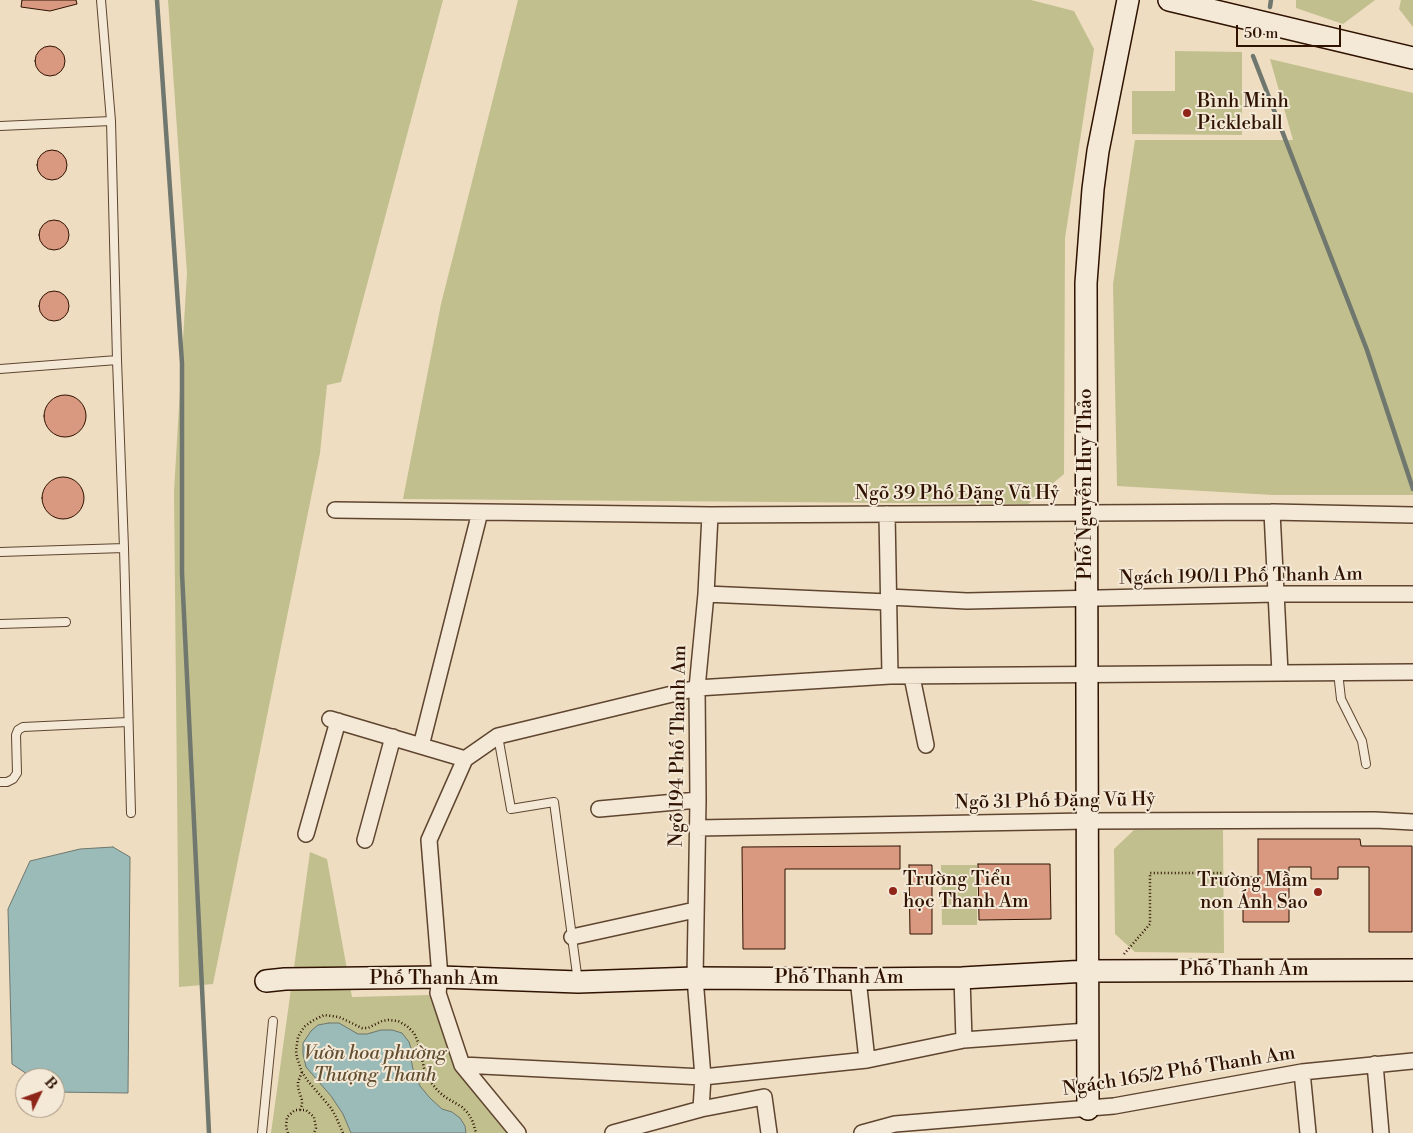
<!DOCTYPE html>
<html>
<head>
<meta charset="utf-8">
<style>
  body { margin:0 }
  #map { position:relative; width:1413px; height:1133px; overflow:hidden; background:#eeddc1; font-family:"Libre Bodoni",serif }
  canvas { display:block }
  .north { position:absolute; left:15px; top:1068px; width:50px; height:50px; box-sizing:border-box; background:#f4e9d7; border:1px solid #a59381; border-radius:50%; rotate:48deg; font-size:14px; font-weight:700; line-height:20px; text-align:center; color:#2f1200 }
  .north::after { content:''; display:block; margin:auto; width:18px; height:22px; background:#8f2418; clip-path:polygon(50% 0,100% 100%,50% 72%,0 100%) }
  .scale { position:absolute; left:1236px; top:25px; width:105px; height:22px; box-sizing:border-box; border:2px solid #2f1200; border-top:0; padding-left:6px; font-size:15px; line-height:18px; white-space:nowrap; color:#2f1200; -webkit-text-stroke:4px #f4e9d7; paint-order:stroke }
</style>
</head>
<body>
<div id="map">
<canvas width="1413" height="1133"></canvas>
<div class="north">B</div>
<div class="scale">50 m</div>
</div>
<script>
const ctx = document.querySelector('canvas').getContext('2d');
ctx.lineJoin = 'round';
function fillPath(path, color) { ctx.fillStyle = color; ctx.fill(path, 'evenodd'); }
const poly = rows => new Path2D(rows.map(r => 'M' + r).join(''));
function strokePath(path, color, width, dash) { ctx.strokeStyle = color; ctx.lineWidth = width; ctx.lineCap = dash ? 'butt' : 'round'; ctx.setLineDash(dash || []); ctx.stroke(path); }
function write(font, color, halo, rows, align = 'center') {
  ctx.font = font + ' "Libre Bodoni",serif'; ctx.lineWidth = 4; ctx.setLineDash([]); ctx.textBaseline = 'middle'; ctx.strokeStyle = halo; ctx.fillStyle = color; for (const [text, x, y, turn = 0] of rows) {
    ctx.save(); ctx.translate(x, y); ctx.rotate((+turn || 0) * Math.PI / 180); ctx.textAlign = isNaN(turn) ? turn : align; if (halo) ctx.strokeText(text, 0, 0); ctx.fillText(text, 0, 0); ctx.restore();
  }
}
const green = poly([
  [168,0,443,0,341,382,327,385,320,453,213,984,179,987,174,491,187,273],
  [518,0,1031,0,1074,11,1094,49,1065,238,1064,474,1028,504,403,499,441,304],
  [1296,0,1375,0,1343,24,1296,8],
  [1401,0,1413,0,1413,27,1399,9],
  [1175,51,1242,52,1242,135,1132,134,1132,91,1175,91],
  [1270,59,1413,93,1413,495,1273,495,1117,486,1113,284,1135,140,1293,140],
  [1134,830,1223,830,1224,953,1135,952,1115,934,1114,849],
  [310,852,327,859,352,997,429,995,461,1075,509,1133,271,1133],
  [941,865,977,865,977,925,942,925]
]);
const water = poly([
  [113,847,130,857,128,1093,55,1092,55,1078,33,1078,12,1064,8,909,30,861,80,849,113,847],
  [329,1023,339,1023,358,1034,367,1034,381,1030,392,1030,402,1033,409,1042,412,1051,411,1059,413,1069,420,1086,430,1098,442,1109,452,1112,460,1118,465,1126,466,1133,351,1133,343,1114,331,1096,306,1067,303,1054,303,1043,311,1031,318,1025,329,1023]
]);
const stream = poly([
  [157,0,182,363,182,573,209,1133],
  [1270,7,1271,0],
  [1253,56,1367,350,1413,489]
]);
const building = poly([
  [22,0,76,0,77,4,50,11,21,7,22,0],
  '35 61a15 15 0 1 1 30 0a15 15 0 1 1-30 0Z',
  '37 165a15 15 0 1 1 30 0a15 15 0 1 1-30 0Z',
  '39 235a15 15 0 1 1 30 0a15 15 0 1 1-30 0Z',
  '39 306a15 15 0 1 1 30 0a15 15 0 1 1-30 0Z',
  '44 416a21 21 0 1 1 42 0a21 21 0 1 1-42 0Z',
  '42 498a21 21 0 1 1 42 0a21 21 0 1 1-42 0Z',
  [1258,839,1360,839,1361,846,1412,846,1412,932,1369,932,1369,867,1338,867,1338,879,1311,879,1311,867,1289,867,1289,922,1243,922,1243,877,1258,877,1258,839],
  [900,846,900,869,785,869,785,949,743,949,742,847,900,846],
  [978,864,1050,864,1051,919,979,920,978,864],
  [909,865,932,865,932,934,910,934,909,865]
]);
const path = poly([
  [1124,954,1150,924,1150,873,1222,873],
  [300,1110,302,1105,302,1100,298,1088,298,1082,302,1072],
  [288,1133,286,1127,287,1117,295,1110,306,1110,314,1117,316,1128,314,1133],
  [343,1133,336,1117,331,1108,307,1080,302,1072,297,1058,296,1051,298,1037,304,1027,312,1021,324,1015,339,1017,362,1028,368,1028,382,1021,388,1020,398,1021,407,1026,414,1033,418,1042,425,1072,430,1081,438,1091,445,1097,462,1107,468,1113,473,1122,476,1133]
]);
const lane = poly([
  [101,0,111,121,117,360,124,548,131,813],
  [0,126,111,121],
  [0,369,117,360],
  [0,552,124,548],
  [0,624,66,622],
  [1338,672,1341,699,1362,741,1366,764],
  [498,736,511,809,554,802,578,982],
  [0,782,7,782,13,779,17,773,16,735,18,730,23,727,128,722],
  [262,1133,273,1021]
]);
const street = poly([
  [335,510,710,515,1272,512,1413,515],
  [1272,512,1280,673],
  [887,514,890,676],
  [706,594,888,602],
  [889,597,967,601,1276,594,1413,594],
  [912,677,926,745],
  [330,719,465,759],
  [421,746,480,512],
  [465,759,498,736,697,688,890,676,1413,672],
  [465,759,429,840,440,977,438,993,462,1065,518,1133],
  [599,809,698,800],
  [697,828,1087,821,1375,820,1413,822],
  [306,834,338,721],
  [365,840,393,737],
  [572,937,695,910],
  [962,978,964,1040],
  [858,979,867,1060],
  [1375,1064,1381,1133],
  [462,1065,703,1077,867,1060,964,1040,1087,1031],
  [1302,1072,1308,1133],
  [701,1109,703,1077,695,978,698,800,697,688,706,594,710,515],
  [613,1133,701,1109,764,1097,769,1133],
  [862,1133,895,1124,1114,1106,1302,1072,1413,1061]
]);
const secondary = poly([
  [1169,0,1413,58],
  [266,981,285,979,440,977,578,982,695,978,858,979,962,978,1087,971,1413,970],
  [1088,1109,1086,283,1093,189,1098,151,1128,0]
]);
const markers = [
  [1187,113,5,"#8f2418"],
  [893,891,5,"#8f2418"],
  [1318,892,5,"#8f2418"]
];
const poiNames = [
  ["Bình Minh",1197,102],
  ["Pickleball",1197,124],
  ["Trường Tiểu",903,880],
  ["học Thanh Am",903,902],
  ["Trường Mầm",1308,881,"right"],
  ["non Ánh Sao",1308,903,"right"]
];
const streetNames = [
  ["Phố Nguyễn Huy Thảo",1086,484,-90],
  ["Ngõ 39 Phố Đặng Vũ Hỷ",957,494],
  ["Ngách 190/11 Phố Thanh Am",1241,577,-1],
  ["Ngõ 194 Phố Thanh Am",679,746,-89],
  ["Ngõ 31 Phố Đặng Vũ Hỷ",1055,802,-1],
  ["Phố Thanh Am",1244,970],
  ["Phố Thanh Am",839,978],
  ["Phố Thanh Am",434,979],
  ["Ngách 165/2 Phố Thanh Am",1179,1072,-9]
];
const parkNames = [
  ["Vườn hoa phường",375,1054],
  ["Thượng Thanh",375,1076]
];
fillPath(green, '#c1bf8d');
fillPath(water, '#9abbb7');
strokePath(water, '#6f776e', 1);
strokePath(stream, '#6f776e', 4.5);
fillPath(building, '#d99981');
strokePath(building, '#2f1200', 1);
strokePath(lane, '#5f4530', 10);
strokePath(street, '#5f4530', 18);
strokePath(secondary, '#2f1200', 24);
strokePath(path, '#2f1200', 2.5, [1, 2.5]);
strokePath(lane, '#f4e9d7', 8);
strokePath(street, '#f4e9d7', 15);
strokePath(secondary, '#f4e9d7', 21);
for (const [x, y, r, color] of markers) { const dot = new Path2D(); dot.arc(x, y, r, 0, 2 * Math.PI); ctx.fillStyle = color; ctx.fill(dot); strokePath(dot, '#f4e9d7', 2); }
write('19px', '#2f1200', '#f4e9d7', poiNames, 'left');
write('19px', '#2f1200', '#f4e9d7', streetNames);
write('italic 19px', '#624f31', '#f4e9d7', parkNames);
</script>
</body>
</html>
